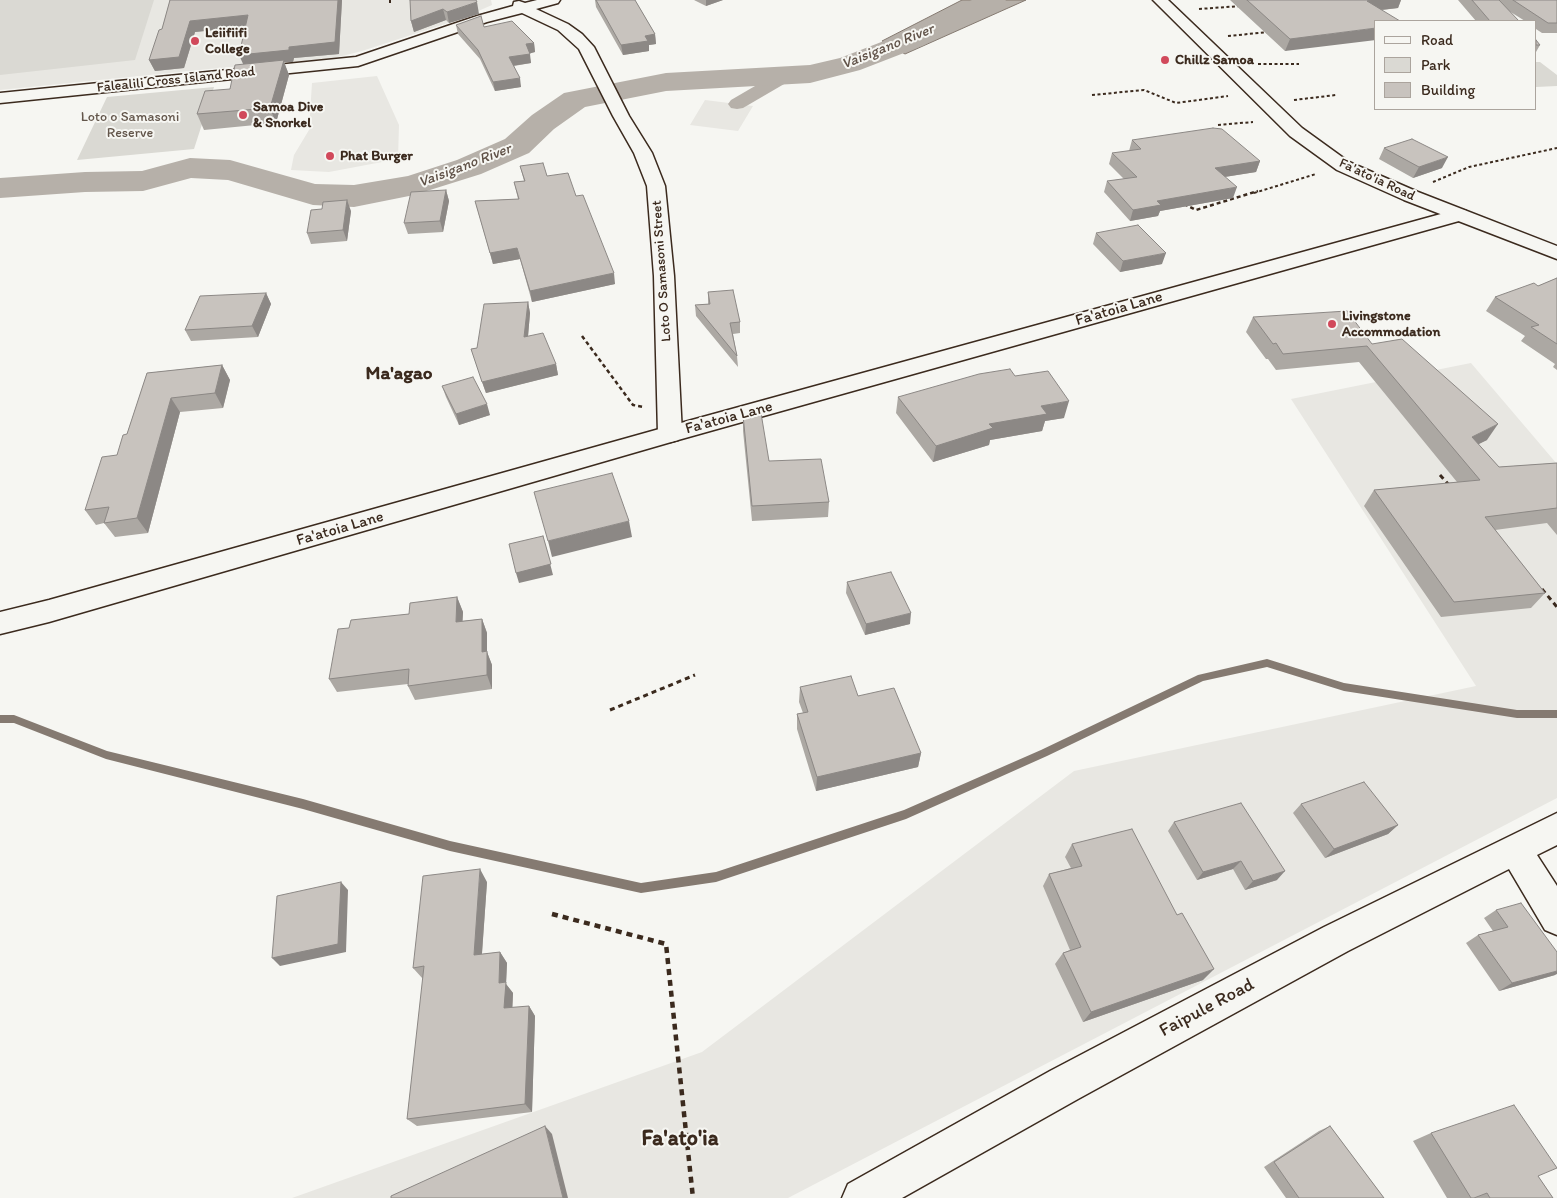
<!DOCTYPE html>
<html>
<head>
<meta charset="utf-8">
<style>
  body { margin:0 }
  #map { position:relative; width:1557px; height:1198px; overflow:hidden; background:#f6f6f2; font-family:Itim,sans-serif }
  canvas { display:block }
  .legend { position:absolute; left:1374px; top:20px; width:162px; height:90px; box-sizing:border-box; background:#f6f6f2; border:1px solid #aba49d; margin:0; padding:6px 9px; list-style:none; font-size:15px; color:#3b2a1e }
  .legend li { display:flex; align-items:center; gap:10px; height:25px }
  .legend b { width:25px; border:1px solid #aba49d }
</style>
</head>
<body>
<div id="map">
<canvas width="1557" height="1198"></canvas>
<ul class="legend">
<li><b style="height:6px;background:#f6f6f2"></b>Road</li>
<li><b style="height:14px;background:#dad9d3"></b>Park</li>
<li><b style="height:14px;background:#c8c3be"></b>Building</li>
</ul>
</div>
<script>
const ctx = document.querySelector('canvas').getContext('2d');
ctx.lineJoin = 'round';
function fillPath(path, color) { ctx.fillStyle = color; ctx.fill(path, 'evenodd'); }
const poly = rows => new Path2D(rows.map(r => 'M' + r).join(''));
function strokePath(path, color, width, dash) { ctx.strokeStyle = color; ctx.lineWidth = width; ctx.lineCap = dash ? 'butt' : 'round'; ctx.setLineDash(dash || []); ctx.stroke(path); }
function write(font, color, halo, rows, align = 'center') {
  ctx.font = font + ' Itim,sans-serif'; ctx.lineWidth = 4; ctx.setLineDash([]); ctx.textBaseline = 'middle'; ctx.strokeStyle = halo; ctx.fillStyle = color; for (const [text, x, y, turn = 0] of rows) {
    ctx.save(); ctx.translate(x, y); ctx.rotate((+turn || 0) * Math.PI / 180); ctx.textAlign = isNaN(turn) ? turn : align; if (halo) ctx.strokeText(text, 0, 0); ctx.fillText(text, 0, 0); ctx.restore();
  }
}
const built = poly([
  [0,0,491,0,492,5,460,19,362,51,318,62,219,68,0,90],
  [377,76,399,125,398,159,329,172,291,170,294,155,309,130,312,83],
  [705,100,753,106,738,131,690,125],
  [1471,363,1557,464,1557,798,788,1198,292,1198,702,1052,1074,771,1476,686,1291,399]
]);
const green = poly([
  [0,0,154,0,135,60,0,75],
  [1536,62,1540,62,1557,75,1557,86,1536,87],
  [214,87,194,149,77,160,107,97]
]);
const water = poly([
  [962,0,1026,0,905,54,882,41,962,0]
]);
const stream = poly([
  [1267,659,1344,683,1517,710,1557,710,1557,718,1517,718,1344,691,1267,667,1203,681,1047,756,906,819,716,882,641,893,450,851,303,809,106,759,14,723,0,723,0,715,14,715,107,751,303,799,450,841,641,883,716,872,904,810,1041,750,1198,675,1267,659]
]);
const canal = poly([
  [785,71,791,72,794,76,791,80,743,108,737,109,731,108,728,104,731,100,779,72,785,71]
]);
const river = poly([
  [972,0,1006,0,1002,6,922,46,860,70,810,83,666,91,585,107,554,129,529,153,481,174,414,195,354,207,313,205,228,180,191,178,143,191,85,192,0,198,0,178,85,172,142,171,190,158,230,160,315,184,354,185,408,176,457,160,505,139,532,115,564,93,666,73,810,65,840,58,902,34,972,0]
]);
const pathFar3 = poly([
  [390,0,390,5],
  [1199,9,1241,6],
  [1228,36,1269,32],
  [1258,64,1299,64],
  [1092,95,1144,90,1176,103,1228,96],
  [1294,100,1336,95],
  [1218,125,1253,122],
  [1433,182,1469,167,1557,148],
  [1254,193,1316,174]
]);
const pathFar2 = poly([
  [1184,204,1196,210,1258,191],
  [582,336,633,405,644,407]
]);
const pathFar1 = poly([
  [1440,475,1450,486],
  [1542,589,1557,607],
  [610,710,695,675]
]);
const path = poly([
  [552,914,666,944,693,1198]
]);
const minor = poly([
  [1459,209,1466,211,1468,215,1466,219,678,440,49,622,0,634,0,612,49,600,670,426,1459,209],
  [1557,813,1557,845,1537,855,1557,886,1557,935,1545,930,1509,869,1348,951,1078,1099,902,1198,842,1198,848,1184,1050,1071,1324,927,1557,813]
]);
const major = poly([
  [537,0,560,0,558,3,536,9,568,24,582,34,594,47,629,116,652,153,665,186,674,276,682,434,678,440,670,442,662,440,658,434,654,276,647,186,634,153,613,116,579,49,558,30,522,13,487,22,358,66,0,103,0,93,356,57,477,16,513,6,514,2,519,1,525,3,537,0],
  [1153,0,1168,0,1302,128,1349,162,1418,192,1557,246,1557,259,1404,200,1337,170,1290,136,1153,0]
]);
const wall = poly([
  [170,0,342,0,339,54,294,58,293,62,284,62,289,75,276,123,204,130,197,114,230,89,243,64,245,27,195,32,184,68,155,71,149,60,162,29],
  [410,0,479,14,449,23,446,20,414,32,411,21],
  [595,0,635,0,655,34,656,44,649,45,649,51,623,55,596,7],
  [694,0,723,0,706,6],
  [1230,0,1401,0,1398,8,1382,10,1285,51],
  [1458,0,1557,0,1557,33,1542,33,1536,29,1536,21,1525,21,1509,11,1519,21,1476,21],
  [456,25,484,27,534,43,535,52,529,53,531,63,514,66,521,87,495,91,480,59,458,34],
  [1536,40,1540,45,1536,52],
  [1132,140,1260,161,1256,172,1225,177,1233,198,1160,211,1158,216,1130,221,1104,192,1107,181,1124,179,1109,164,1112,153,1129,151],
  [1384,148,1442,168,1413,178,1379,159],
  [520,166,547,176,576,196,615,284,532,302,520,259,493,264,475,201,518,199,514,182,524,181],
  [446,190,449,201,443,232,408,234,404,223],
  [351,211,347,241,311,244,307,233],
  [1096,233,1162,264,1120,272,1093,244],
  [1557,278,1557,370,1553,367,1555,364,1521,341,1525,336,1486,311,1495,297,1538,286],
  [708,292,740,322,740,333,733,334,737,356,738,367,696,316,695,305,708,304],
  [266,293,271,304,258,337,191,341,185,330],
  [528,302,530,313,528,336,556,364,558,375,486,393,471,349,477,348],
  [1253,317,1372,344,1487,440,1478,444,1499,467,1557,463,1557,535,1547,523,1495,530,1545,593,1531,608,1441,617,1364,506,1374,490,1457,482,1359,362,1276,370,1268,359,1266,359,1246,332],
  [222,365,230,380,223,408,180,412,148,533,115,537,104,523,96,525,85,510,117,455,127,434,147,373],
  [1015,376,1064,418,1045,421,1042,431,990,440,989,445,933,462,896,413,898,397],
  [442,386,490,415,459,425,446,397],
  [743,415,769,461,829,502,828,517,752,521,743,431],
  [847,582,910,624,865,635,846,593],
  [457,597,463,612,462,621,482,619,487,633,487,652,492,665,492,689,415,700,408,686,408,684,337,692,329,679,349,628,409,614],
  [800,687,858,696,921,753,918,767,816,791,797,729,797,714,803,713,799,702],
  [1301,804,1398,825,1388,834,1325,858,1293,813],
  [1174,822,1277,880,1245,890,1233,869,1197,880,1168,831],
  [1072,844,1203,980,1083,1022,1055,964,1063,953,1070,950,1043,886,1049,874,1071,868,1065,857],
  [487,882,482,954,500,952,507,963,506,984,513,993,512,1008,529,1006,535,1016,532,1112,417,1126,407,1119,423,979,413,968],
  [1496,910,1555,975,1499,991,1466,943,1478,935,1493,931,1484,918],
  [1330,1126,1384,1198,1286,1198,1264,1167,1319,1131],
  [1431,1133,1538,1176,1553,1198,1447,1198,1413,1141]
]);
const shadedWall = poly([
  [338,0,342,0,339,54,294,58,293,62,284,62,289,75,276,123,270,108,244,66,239,55],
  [706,0,723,0,706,6],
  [1371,0,1401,0,1398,8,1362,12,1367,1],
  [477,2,479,14,449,23,447,12],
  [443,9,446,20,414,32,411,21],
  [248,15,252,26,195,32,184,68,155,71,149,60,190,21],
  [1376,28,1376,40,1285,51,1290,39],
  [655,34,656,44,649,45,649,51,623,55,621,45,645,36],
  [534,43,535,52,528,54,526,44],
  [530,54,531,63,511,66,509,57],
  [520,78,521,87,495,91,493,82],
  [1448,157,1442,168,1413,178,1419,167],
  [1260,161,1256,172,1211,179,1215,168],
  [1237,187,1233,198,1160,211,1158,216,1130,221,1133,210,1157,201],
  [446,190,449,201,443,232,440,221],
  [347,200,351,211,347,241,343,230],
  [517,248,520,259,493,264,490,253],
  [1166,253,1162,264,1120,272,1123,261],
  [614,273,615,284,532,302,530,291],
  [266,293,271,304,258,337,252,326],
  [528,302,530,313,527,348,524,337],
  [556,364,558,375,486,393,482,382],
  [222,365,230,380,223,408,215,393],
  [171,398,180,412,148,533,137,518],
  [1069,401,1064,418,1045,421,1042,431,990,440,989,445,933,462,936,446,989,424,1041,406],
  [487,404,490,415,459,425,456,414],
  [1498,424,1487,440,1461,453,1472,437],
  [629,521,632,537,552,557,548,541],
  [543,536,553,575,519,583,516,573],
  [457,597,463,612,462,636,456,622],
  [911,613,910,624,865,635,866,624],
  [482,619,487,633,487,652,492,665,492,689,487,675,482,652],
  [921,753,918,767,816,791,817,777],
  [1398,825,1388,834,1325,858,1334,849],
  [1241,861,1233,869,1197,880,1203,872],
  [480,869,487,882,481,966,474,955],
  [1285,871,1277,880,1245,890,1253,881],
  [341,882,348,890,346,952,280,966,272,958],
  [500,952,507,963,506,984,513,993,512,1019,504,1008,499,983],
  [1214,969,1203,980,1083,1022,1091,1012],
  [1557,971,1557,974,1555,975,1499,991,1512,983],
  [529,1006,535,1016,532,1112,525,1104],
  [545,1126,552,1134,568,1198,563,1198]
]);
const building = poly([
  [170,0,338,0,335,42,289,47,289,50,239,55,248,15,190,21,179,57,149,60,159,30,162,29,170,0],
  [410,0,476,0,477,2,447,12,443,9,411,21,410,0],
  [596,0,635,0,655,34,645,36,648,41,621,45,596,0],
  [1247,0,1371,0,1367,1,1400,21,1376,21,1376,28,1290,39,1247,0],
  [1472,0,1499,0,1519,21,1490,21,1472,0],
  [1513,0,1557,0,1557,23,1548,23,1513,0],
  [481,16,484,27,512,21,534,43,526,44,530,54,509,57,520,78,493,82,478,50,456,25,481,16],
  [1536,40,1540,45,1536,45,1536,40],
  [284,60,270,108,197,114,205,91,230,89,235,65,284,60],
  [1213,128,1222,129,1260,161,1215,168,1237,187,1157,201,1161,205,1133,210,1107,181,1137,177,1112,153,1141,149,1132,140,1213,128],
  [1412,139,1448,157,1419,167,1384,148,1412,139],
  [543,163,547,176,568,173,576,196,583,195,614,273,530,291,517,248,490,253,475,201,519,199,514,182,525,181,520,166,543,163],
  [446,190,440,221,404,223,411,192,446,190],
  [347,200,343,230,307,233,311,210,322,209,323,202,347,200],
  [1138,225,1166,253,1123,261,1096,233,1138,225],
  [1557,278,1557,344,1531,327,1539,325,1495,297,1534,283,1538,286,1557,278],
  [733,290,740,322,730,323,737,356,695,305,710,304,708,292,733,290],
  [266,293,252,326,185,330,200,296,266,293],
  [528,302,524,337,543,333,556,364,482,382,471,349,477,348,484,304,528,302],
  [1347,311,1372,344,1402,339,1498,424,1472,437,1499,467,1557,463,1557,508,1485,517,1545,593,1454,602,1374,490,1480,480,1367,346,1283,354,1276,343,1273,344,1253,317,1347,311],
  [222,365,215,393,171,398,137,518,104,523,109,507,85,510,102,457,117,455,123,435,127,434,147,373,222,365],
  [1010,369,1015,376,1048,371,1069,401,1041,406,1047,414,989,424,993,428,936,446,898,397,979,374,1010,369],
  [473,377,487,404,456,414,442,386,473,377],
  [761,413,769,461,821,459,829,502,752,506,743,415,761,413],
  [612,473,629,521,548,541,534,492,612,473],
  [543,536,551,564,516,573,509,544,543,536],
  [891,572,911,613,866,624,847,582,891,572],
  [457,597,456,622,482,619,482,652,487,651,487,675,408,686,409,669,329,679,338,629,349,628,351,620,409,614,410,603,457,597],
  [851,676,858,696,894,688,921,753,817,777,797,714,808,712,800,687,851,676],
  [1364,782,1398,825,1334,849,1301,804,1364,782],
  [1241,803,1285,871,1253,881,1241,861,1203,872,1174,822,1241,803],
  [1132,829,1177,915,1182,913,1214,969,1091,1012,1063,953,1081,947,1049,874,1082,866,1072,844,1132,829],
  [480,869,474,955,500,952,499,983,506,982,504,1008,529,1006,525,1104,407,1119,424,966,413,968,423,876,480,869],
  [341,882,338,944,272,958,277,896,341,882],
  [1521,903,1557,952,1557,971,1512,983,1478,935,1508,927,1496,910,1521,903],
  [1514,1105,1557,1168,1538,1176,1553,1198,1490,1198,1487,1193,1474,1198,1471,1198,1431,1133,1514,1105],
  [545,1126,563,1198,391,1198,391,1196,545,1126],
  [1330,1126,1384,1198,1299,1198,1274,1162,1330,1126]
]);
const markers = [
  [195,41,5,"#d1495b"],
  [1165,60,5,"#d1495b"],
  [243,115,5,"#d1495b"],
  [330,156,5,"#d1495b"],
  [1332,324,5,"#d1495b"]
];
const farPoinames = [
  ["Leiifiifi",205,33],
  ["College",205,49],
  ["Chillz Samoa",1175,60],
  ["Samoa Dive",253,107],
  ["& Snorkel",253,123],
  ["Phat Burger",340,156],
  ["Livingstone",1342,316],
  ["Accommodation",1342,332]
];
const farStreetnames = [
  ["Falealili Cross Island Road",176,80,-6],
  ["Fa'ato'ia Road",1377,180,25],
  ["Loto O Samasoni Street",662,271,-94]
];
const farParknames = [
  ["Loto o Samasoni",130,117],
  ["Reserve",130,133]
];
const farWaternames = [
  ["Vaisigano River",888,47,-22],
  ["Vaisigano River",465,166,-21]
];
const streetNames = [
  ["Fa'atoia Lane",1119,309,-16],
  ["Fa'atoia Lane",729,418,-15],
  ["Fa'atoia Lane",340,529,-16]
];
const quarterNames = [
  ["Ma'agao",399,374]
];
const nearStreetnames = [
  ["Faipule Road",1207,1008,-28]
];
const nearQuarternames = [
  ["Fa'ato'ia",680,1139]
];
fillPath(built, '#e8e7e2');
fillPath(green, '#dad9d3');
fillPath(water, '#b6b0a9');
strokePath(water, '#857a71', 1);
fillPath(stream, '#857a71');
fillPath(canal, '#b6b0a9');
fillPath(river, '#b6b0a9');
strokePath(minor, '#3b2a1e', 3);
strokePath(major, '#3b2a1e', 3);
strokePath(pathFar3, '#3b2a1e', 2, [3, 2.5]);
strokePath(pathFar2, '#3b2a1e', 2.5, [4, 3]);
strokePath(pathFar1, '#3b2a1e', 3, [5, 4]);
strokePath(path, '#3b2a1e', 4.5, [6, 5]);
fillPath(minor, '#f6f6f2');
fillPath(major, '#f6f6f2');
fillPath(wall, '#aca8a3');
fillPath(shadedWall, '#8c8885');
fillPath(building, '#c8c3be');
strokePath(building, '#8c8885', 1);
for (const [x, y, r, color] of markers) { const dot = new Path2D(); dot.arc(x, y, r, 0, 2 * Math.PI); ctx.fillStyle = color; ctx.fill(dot); strokePath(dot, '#f6f6f2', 2); }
write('bold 14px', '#3b2a1e', '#f6f6f2', farPoinames, 'left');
write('14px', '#3b2a1e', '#f6f6f2', farStreetnames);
write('14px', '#63564b', '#f6f6f2', farParknames);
write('italic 15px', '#605248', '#f6f6f2', farWaternames);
write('16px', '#3b2a1e', '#f6f6f2', streetNames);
write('bold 19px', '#3b2a1e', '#f6f6f2', quarterNames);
write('19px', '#3b2a1e', '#f6f6f2', nearStreetnames);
write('bold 22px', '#3b2a1e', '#f6f6f2', nearQuarternames);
</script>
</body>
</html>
